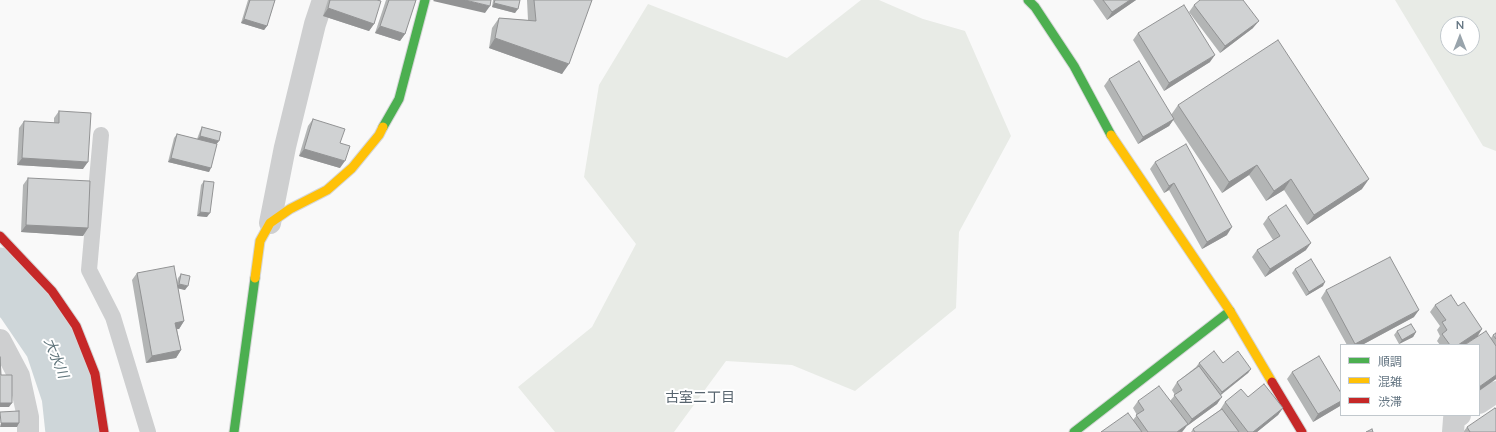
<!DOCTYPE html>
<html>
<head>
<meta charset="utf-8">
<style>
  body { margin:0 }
  #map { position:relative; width:1496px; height:432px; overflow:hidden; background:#f9f9f9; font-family:Lato,"Noto Sans JP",sans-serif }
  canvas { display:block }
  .legend { position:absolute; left:1340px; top:344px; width:140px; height:72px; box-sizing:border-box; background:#fff; border:1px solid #c1c8cd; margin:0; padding:5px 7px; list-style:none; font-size:12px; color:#657683 }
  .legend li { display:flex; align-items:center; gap:8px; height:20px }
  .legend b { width:20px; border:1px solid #c1c8cd }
  .north { position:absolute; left:1440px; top:16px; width:40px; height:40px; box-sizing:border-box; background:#fff; border:1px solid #c1c8cd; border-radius:50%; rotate:0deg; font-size:11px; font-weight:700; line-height:16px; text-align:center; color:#657683 }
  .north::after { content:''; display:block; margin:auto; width:14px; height:18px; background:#99a4ac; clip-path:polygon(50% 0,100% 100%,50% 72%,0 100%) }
</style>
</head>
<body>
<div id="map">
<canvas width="1496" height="432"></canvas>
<ul class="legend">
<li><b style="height:5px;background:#4caf50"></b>順調</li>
<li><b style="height:5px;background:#ffc107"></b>混雑</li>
<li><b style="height:5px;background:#c62828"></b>渋滞</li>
</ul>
<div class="north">N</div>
</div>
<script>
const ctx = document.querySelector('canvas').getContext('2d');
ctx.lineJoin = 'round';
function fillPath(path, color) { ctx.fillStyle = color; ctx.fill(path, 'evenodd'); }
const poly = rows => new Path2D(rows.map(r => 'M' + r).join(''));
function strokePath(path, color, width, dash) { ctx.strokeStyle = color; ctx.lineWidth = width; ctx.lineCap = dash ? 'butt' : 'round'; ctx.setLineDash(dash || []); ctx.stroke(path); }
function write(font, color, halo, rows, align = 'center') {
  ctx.font = font + ' Lato,"Noto Sans JP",sans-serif'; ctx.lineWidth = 4; ctx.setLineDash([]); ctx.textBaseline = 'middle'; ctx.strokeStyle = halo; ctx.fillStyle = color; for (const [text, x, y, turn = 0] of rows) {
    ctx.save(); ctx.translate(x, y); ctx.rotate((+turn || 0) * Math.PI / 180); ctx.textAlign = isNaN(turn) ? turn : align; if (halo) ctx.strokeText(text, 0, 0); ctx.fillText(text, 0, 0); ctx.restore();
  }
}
const green = poly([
  [861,0,879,0,923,19,965,31,1011,136,959,232,956,308,855,391,792,365,726,361,674,432,555,432,518,387,592,327,636,244,584,177,599,85,648,4,787,58],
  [1395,0,1496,0,1496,151,1483,146],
  [1448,24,1472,24,1472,48,1448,48]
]);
const river = poly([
  [0,276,23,300,53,344,70,395,74,432]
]);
const lane = poly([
  [101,135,89,270,113,317,148,432]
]);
const street = poly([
  [270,223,285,147,315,24,323,0],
  [0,340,19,376,28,417,28,432],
  [1479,403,1496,392],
  [1453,432,1454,419,1460,415]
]);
const fast = poly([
  [1028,0,1035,7,1074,66,1111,135],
  [383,127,399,99,425,0],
  [234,432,255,278],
  [1074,432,1230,311]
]);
const slow = poly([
  [1111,135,1230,311,1272,382],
  [255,278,260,241,270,223,290,209,327,190,352,168,379,135,383,127]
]);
const jam = poly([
  [0,236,52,291,76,326,95,374,104,432],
  [1272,382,1302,432]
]);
const wall = poly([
  [248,0,275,0,267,26,264,30,241,23],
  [328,0,380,0,374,24,369,31,323,16],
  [386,0,416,0,405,34,400,41,375,33],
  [493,0,520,0,515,13,492,7],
  [527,0,592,0,562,74,489,48,492,28,499,18,528,20],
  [1093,0,1136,0,1107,20],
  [1194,5,1253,28,1220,53,1189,12],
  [1138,33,1210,62,1164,91,1133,40],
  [1109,79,1171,115,1178,105,1362,189,1307,225,1284,190,1266,201,1249,175,1222,193,1173,120,1169,126,1138,144,1104,86],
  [59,111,83,169,17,165,19,128,24,121,54,123,54,118],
  [313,119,340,143,340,168,299,156,308,126],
  [202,127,216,144,209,172,168,162,174,138,177,134,197,139,200,131],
  [1155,162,1227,235,1202,249,1169,190,1164,193,1150,169],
  [28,178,88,228,83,236,21,232,23,185],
  [204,181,207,217,197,216,201,185],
  [1268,217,1306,250,1265,277,1252,257,1257,250,1273,240,1263,224],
  [1295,269,1323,286,1306,296,1292,273],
  [137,273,177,282,178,278,181,274,185,290,178,288,184,321,179,329,177,329,181,350,176,358,146,363,132,280],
  [1326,290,1414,317,1362,345,1347,345,1321,298],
  [1435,305,1458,306,1482,329,1477,337,1464,345,1440,345,1437,341,1440,336,1437,330,1440,326,1430,312],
  [1397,331,1416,332,1413,337,1399,344,1394,335],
  [1496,333,1496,379,1479,391,1479,345,1465,345,1466,344,1491,338,1493,335],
  [1199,363,1223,363,1251,369,1248,373,1221,395,1217,404,1187,426,1182,432,1101,432,1133,420,1137,415,1133,408,1138,401,1170,401,1175,395,1172,390,1177,382,1196,367],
  [1292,372,1341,401,1341,404,1340,406,1313,422,1287,379],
  [1248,397,1283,408,1278,415,1257,432,1191,432,1193,429,1220,410,1225,402],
  [1467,427,1496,432,1464,432,1464,431]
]);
const shadedWall = poly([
  [434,0,465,0,490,6,485,13,433,1],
  [1130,0,1136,0,1107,20,1112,12],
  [494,3,518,9,515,13,492,7],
  [328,8,374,24,369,31,323,16],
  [244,19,267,26,264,30,241,23],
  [1259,21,1253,28,1220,53,1225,46],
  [380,26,405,34,400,41,375,33],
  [495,38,569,64,562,74,489,48],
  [1215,55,1210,62,1164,91,1169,83],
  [1174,119,1169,126,1138,144,1143,137],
  [200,136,219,141,216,145,197,140],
  [304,149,345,161,340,168,299,156],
  [22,158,88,162,83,169,17,165],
  [171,158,211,168,209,172,168,162],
  [1257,165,1249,175,1222,193,1229,182],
  [1291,179,1284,190,1266,201,1274,191],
  [1369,179,1362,189,1307,225,1314,215],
  [1174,183,1169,190,1164,193,1169,186],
  [200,212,210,213,207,217,197,216],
  [26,225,88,228,83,236,21,232],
  [1232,227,1227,235,1202,249,1207,242],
  [1311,243,1306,250,1265,277,1270,269],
  [1325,282,1323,286,1306,296,1309,292],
  [179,284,188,286,185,290,176,288],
  [1419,310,1414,317,1362,345,1354,345,1355,344],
  [184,321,179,329,170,330,175,323],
  [1482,329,1477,337,1464,345,1458,345],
  [1416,332,1413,337,1399,344,1402,340],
  [181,350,176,358,146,363,152,356],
  [1251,369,1248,373,1219,396,1222,392],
  [1496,375,1496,379,1479,391,1479,387],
  [1222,397,1217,404,1187,426,1192,419],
  [1341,401,1341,404,1340,406,1313,422,1318,414],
  [0,403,12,403,9,407,0,407],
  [1283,408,1278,415,1257,432,1253,432],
  [1,423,19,423,17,427,0,427],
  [1188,424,1182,432,1177,432]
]);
const building = poly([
  [250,0,275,0,267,26,244,19,250,0],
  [330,0,377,0,381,1,374,24,328,8,330,0],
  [389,0,416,0,405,34,380,26,389,0],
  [465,0,491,0,490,6,465,0],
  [495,0,520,0,518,9,494,3,495,0],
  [534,0,592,0,569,64,495,38,499,18,536,21,534,0],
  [1103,0,1130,0,1112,12,1103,0],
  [1200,0,1243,0,1259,21,1225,46,1194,5,1200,0],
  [1184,5,1215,55,1169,83,1138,33,1184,5],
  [1278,40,1369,179,1314,215,1291,179,1274,191,1257,165,1229,182,1178,105,1278,40],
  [1139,61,1174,119,1143,137,1109,79,1139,61],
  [59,111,91,113,88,162,22,158,24,121,59,123,59,111],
  [313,119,345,129,340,143,350,146,345,161,304,149,313,119],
  [202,127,221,132,219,141,200,136,202,127],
  [177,134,217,144,211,168,171,158,177,134],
  [1186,144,1232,227,1207,242,1174,183,1169,186,1155,162,1186,144],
  [28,178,90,181,88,228,26,225,28,178],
  [204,181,214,182,210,213,200,212,204,181],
  [1286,205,1311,243,1270,269,1257,250,1280,236,1268,217,1286,205],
  [1390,257,1419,310,1355,344,1326,290,1390,257],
  [1311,259,1325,282,1309,292,1295,269,1311,259],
  [174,266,184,321,175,323,181,350,152,356,137,273,174,266],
  [181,274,190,276,188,286,179,284,181,274],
  [1451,295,1458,306,1464,302,1482,329,1458,345,1450,345,1442,334,1447,330,1442,322,1446,320,1435,305,1451,295],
  [1411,324,1416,332,1402,340,1397,331,1411,324],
  [1486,331,1496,346,1496,375,1479,387,1479,345,1467,345,1466,344,1486,331],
  [1496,333,1496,339,1493,335,1496,333],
  [1214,351,1223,363,1238,351,1251,369,1222,392,1199,363,1214,351],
  [1319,356,1341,393,1341,401,1318,414,1292,372,1319,356],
  [0,357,1,375,12,375,12,403,0,403,0,357],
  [1199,366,1222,397,1192,419,1174,395,1182,390,1177,382,1199,366],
  [1264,384,1283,408,1253,432,1248,432,1225,402,1241,389,1248,397,1264,384],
  [1159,386,1188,424,1177,432,1148,432,1136,415,1144,410,1138,401,1159,386],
  [1495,408,1496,409,1496,432,1470,432,1467,427,1495,408],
  [1222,409,1239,432,1195,432,1193,429,1222,409],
  [19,411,19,423,1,423,0,412,19,411],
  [1128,413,1142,432,1101,432,1128,413],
  [1372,429,1373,432,1366,432,1372,429]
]);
const waterNames = [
  ["大水川",56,358,68]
];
const neighbourhoodNames = [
  ["古室二丁目",700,397]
];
fillPath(green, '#e8ebe6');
strokePath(river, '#ced6d9', 57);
strokePath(fast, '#d5d6d7', 11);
strokePath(slow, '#d5d6d7', 11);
strokePath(jam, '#d5d6d7', 11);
strokePath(lane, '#cecfd0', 16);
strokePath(street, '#cecfd0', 22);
strokePath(fast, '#4caf50', 9);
strokePath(slow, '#ffc107', 9);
strokePath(jam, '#c62828', 9);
fillPath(wall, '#b3b5b5');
fillPath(shadedWall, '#929394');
fillPath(building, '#d0d2d3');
strokePath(building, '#929394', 1);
write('italic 14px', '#60757c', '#fff', waterNames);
write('14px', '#57646e', '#fff', neighbourhoodNames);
</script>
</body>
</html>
